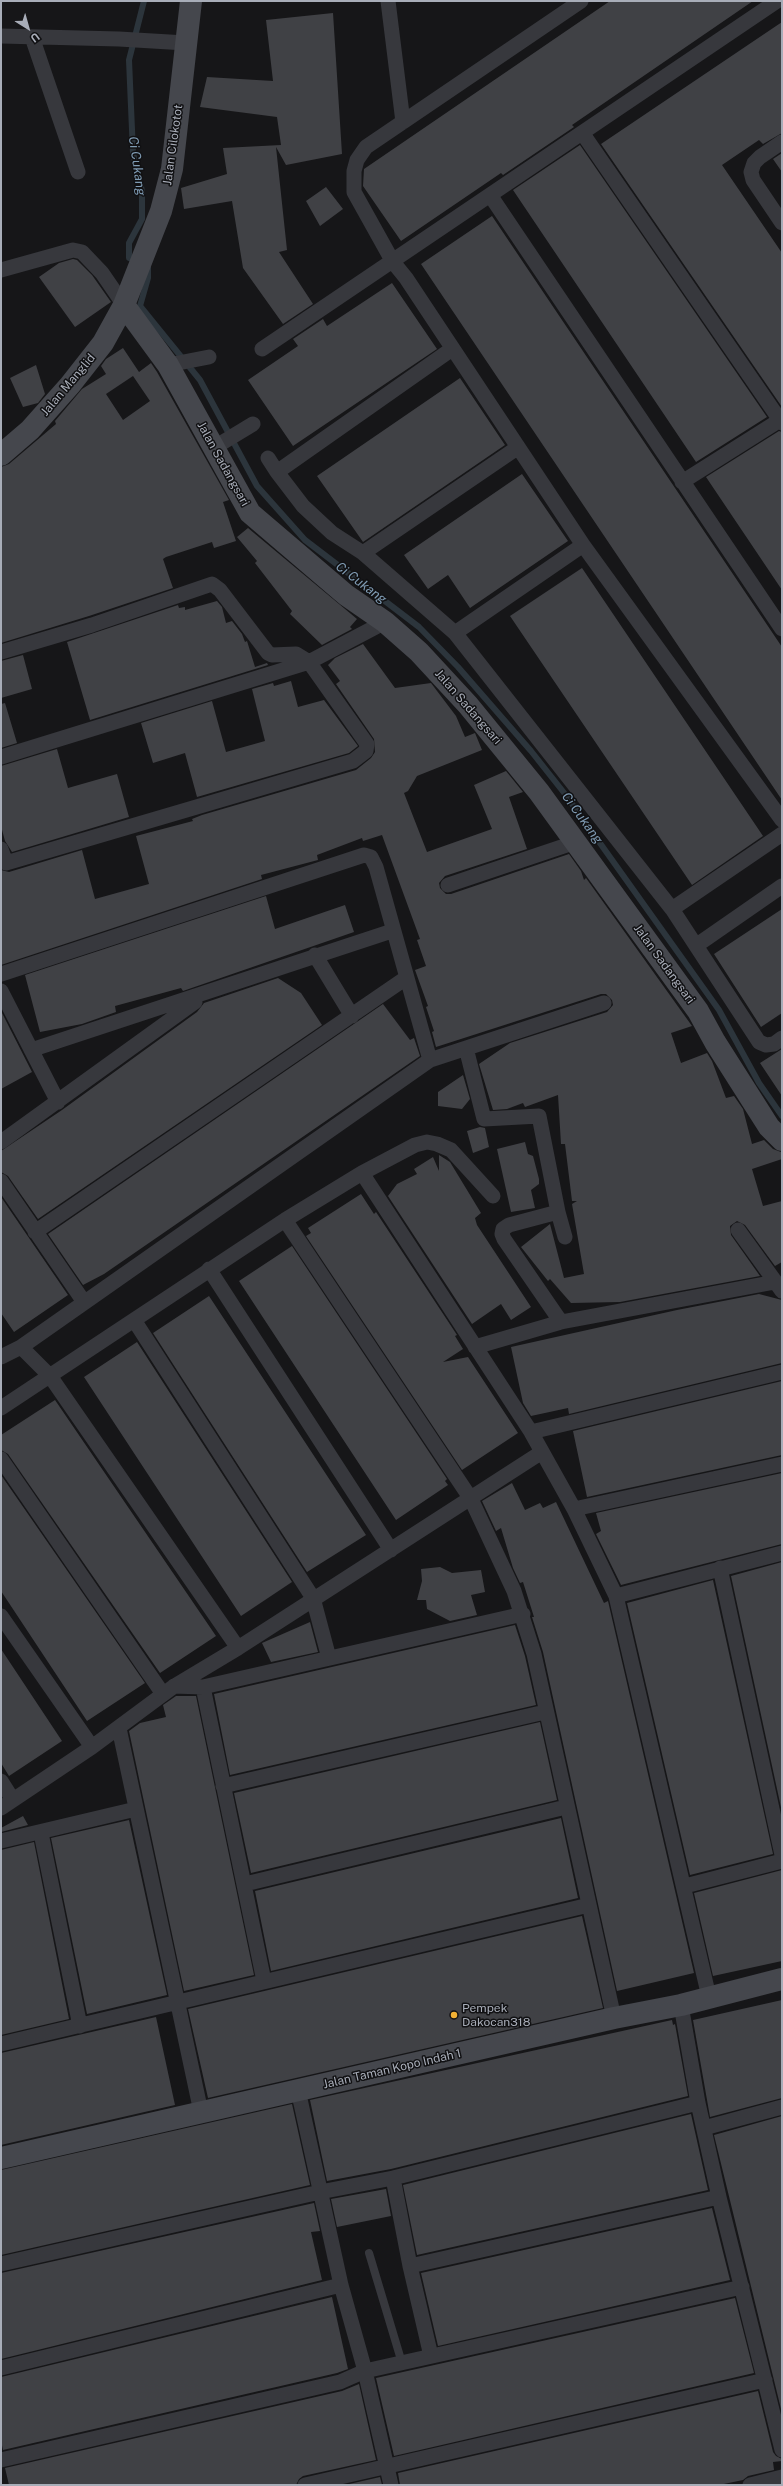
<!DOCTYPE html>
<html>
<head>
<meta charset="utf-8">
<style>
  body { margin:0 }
  #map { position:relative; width:783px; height:2486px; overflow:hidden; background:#161618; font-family:"Public Sans",sans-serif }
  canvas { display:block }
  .frame { position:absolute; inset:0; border:2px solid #a8adb8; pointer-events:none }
  .north { position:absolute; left:8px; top:8px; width:40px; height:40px; -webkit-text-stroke:3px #111113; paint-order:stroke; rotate:143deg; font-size:11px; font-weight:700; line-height:16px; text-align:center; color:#a8adb8 }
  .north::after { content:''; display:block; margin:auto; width:14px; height:18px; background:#a8adb8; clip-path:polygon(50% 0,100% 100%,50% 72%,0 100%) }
</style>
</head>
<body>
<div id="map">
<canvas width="783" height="2486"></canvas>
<div class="frame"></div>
<div class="north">U</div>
</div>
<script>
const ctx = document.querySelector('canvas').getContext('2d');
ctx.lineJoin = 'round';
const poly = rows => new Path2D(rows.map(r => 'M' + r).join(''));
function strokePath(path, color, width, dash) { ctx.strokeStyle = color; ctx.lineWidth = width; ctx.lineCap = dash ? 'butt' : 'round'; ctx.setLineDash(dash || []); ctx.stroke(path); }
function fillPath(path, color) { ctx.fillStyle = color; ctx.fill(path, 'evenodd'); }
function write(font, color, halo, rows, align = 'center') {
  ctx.font = font + ' "Public Sans",sans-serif'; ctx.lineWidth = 3; ctx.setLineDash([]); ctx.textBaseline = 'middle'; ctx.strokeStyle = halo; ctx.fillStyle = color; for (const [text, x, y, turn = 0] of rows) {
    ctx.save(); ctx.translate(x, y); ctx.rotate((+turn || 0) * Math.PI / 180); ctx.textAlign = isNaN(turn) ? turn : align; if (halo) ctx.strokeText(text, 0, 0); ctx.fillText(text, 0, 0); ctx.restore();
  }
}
const stream = poly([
  [137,261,129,258,129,243,142,219,142,191,133,153,129,60,144,1],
  [148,267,148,278,140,306,200,380,257,486,305,540,419,627,458,667,531,751,565,794,719,1010,759,1083,782,1116]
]);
const building = poly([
  [610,1,753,1,572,125,574,127,503,175,501,173,401,241,363,186,364,169],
  [333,13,342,154,286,165,276,147,287,250,279,252,313,304,283,324,243,268,232,201,184,209,181,188,227,174,223,148,281,145,277,117,200,107,207,77,273,81,266,20],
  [782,22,782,133,763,144,759,140,722,165,782,253,782,407,601,144],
  [580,145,767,417,696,462,513,190],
  [782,153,782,172,773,159],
  [326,187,343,209,320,226,306,201],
  [492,216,782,647,782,800,421,264],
  [73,259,77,260,92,275,111,302,75,327,39,277,59,263],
  [392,283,437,349,293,446,248,380,298,346,293,339,323,319,327,326],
  [123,348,139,372,151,363,157,372,229,500,223,502,236,541,214,548,212,542,166,557,163,559,173,588,89,616,1,643,1,467,9,464,56,424,55,421,82,389,106,374,101,366,106,359],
  [136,374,133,376,150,401,123,420,106,394],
  [36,365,45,394,38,403,23,407,10,378],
  [460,378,505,445,363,542,317,476],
  [779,431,782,432,782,590,706,477],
  [522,474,568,541,470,608,448,575,428,589,404,555],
  [248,528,357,619,350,627,352,629,322,645,290,614,292,611,255,563,257,561,237,537],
  [582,568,763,836,692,885,510,616],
  [217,601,222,607,226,623,232,621,242,634,245,642,247,641,255,667,267,663,268,665,90,720,67,642,178,605,179,608,185,607,185,610],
  [363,644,395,688,431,683,456,716,465,737,475,733,482,750,417,776,408,791,404,793,427,852,492,829,474,785,506,771,523,792,509,797,527,849,445,876,439,883,440,888,446,894,451,894,569,854,581,871,584,880,586,878,692,1026,671,1033,681,1063,707,1053,712,1061,726,1098,734,1096,743,1109,752,1144,764,1140,773,1149,781,1152,782,1159,752,1169,763,1206,782,1201,782,1262,775,1266,745,1225,737,1221,730,1226,731,1235,760,1276,620,1302,571,1303,550,1279,548,1281,521,1247,550,1224,564,1278,584,1274,572,1204,577,1201,572,1201,565,1144,561,1144,558,1095,525,1107,523,1103,507,1109,493,1110,479,1064,510,1043,607,1012,613,1005,612,1000,606,994,601,994,436,1047,432,1032,434,1031,426,1007,428,1006,415,970,426,966,417,940,420,939,382,835,363,841,362,838,317,855,318,860,261,875,262,879,1,965,1,870,9,872,82,850,95,899,149,884,136,836,193,821,192,819,202,815,356,770,371,758,375,752,374,739,336,684,340,681,328,665,335,658],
  [23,655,32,689,1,698,1,661],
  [291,681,298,707,324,700,358,746,349,753,197,797,185,753,153,763,141,723,212,701,226,752,265,741,252,689,273,683,274,686],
  [5,703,17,743,1,748,1,704],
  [57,749,68,788,117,774,129,817,12,852,5,841,1,826,1,766],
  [266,896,275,929,345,905,354,932,183,991,181,988,115,1006,116,1012,82,1024,40,1032,25,975],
  [782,909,782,1013,761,1027,714,954],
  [278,978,301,993,322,1025,38,1219,8,1176,1,1172,1,1151,62,1110,197,1012,204,1003],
  [383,1004,410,1040,414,1038,420,1056,104,1274,83,1285,48,1234],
  [1,1011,32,1072,1,1089],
  [782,1049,782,1096,760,1063],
  [463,1075,470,1099,462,1109,438,1106,438,1092],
  [480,1127,485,1128,489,1147,473,1153,467,1131],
  [525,1142,528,1154,533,1156,539,1179,539,1184,531,1190,535,1208,511,1212,497,1149],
  [439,1155,450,1162,481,1213,475,1218,477,1225,531,1307,511,1320,501,1304,472,1324,388,1196,397,1184,417,1174,414,1169,433,1157,439,1171],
  [361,1194,374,1214,376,1212,457,1335,455,1336,463,1349,443,1362,468,1357,518,1433,462,1470,306,1236,311,1233,308,1228],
  [1,1197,68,1295,14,1332,1,1313],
  [292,1246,447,1479,445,1481,448,1485,396,1520,239,1281],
  [759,1294,782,1300,782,1363,569,1414,568,1408,531,1416,523,1403,511,1347,677,1310],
  [209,1296,366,1535,307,1572,153,1333],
  [137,1342,292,1582,241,1616,84,1377],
  [782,1381,782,1455,587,1497,573,1431],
  [55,1400,216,1636,160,1673,8,1454,1,1450,1,1435],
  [782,1473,782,1544,621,1585,596,1534,601,1531,596,1513],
  [1,1475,145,1683,87,1721,1,1591],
  [512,1483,525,1510,540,1503,543,1508,556,1502,604,1603,608,1601,694,1973,617,1991,543,1652,532,1617,534,1617,523,1582,520,1583,513,1568,501,1528,496,1531,482,1501],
  [782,1562,782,1812,731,1576],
  [440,1567,452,1573,481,1570,485,1592,471,1595,477,1615,450,1621,427,1609,426,1600,417,1600,422,1581,421,1569],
  [713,1580,773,1854,690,1875,627,1603],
  [310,1622,318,1652,271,1662,262,1643],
  [515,1625,525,1656,536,1705,230,1775,214,1694],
  [1,1649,62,1741,9,1776,1,1763],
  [176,1696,196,1696,254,1975,184,1991,129,1731,140,1723,166,1717,163,1705],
  [540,1722,557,1800,251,1873,234,1793],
  [23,1816,28,1825,1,1832,1,1828],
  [561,1818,578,1898,271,1971,255,1891],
  [129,1820,167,1995,87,2014,51,1838],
  [34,1842,69,2019,1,2035,1,1850],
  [782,1870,782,1961,713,1976,694,1893],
  [582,1916,603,2008,208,2098,188,2009],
  [782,2000,782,2098,710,2117,693,2020],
  [156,2017,175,2105,1,2145,1,2053],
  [672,2020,673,2025,675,2024,688,2096,391,2169,327,2181,310,2100],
  [292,2104,310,2185,1,2255,1,2170],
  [691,2114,708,2190,417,2255,403,2185],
  [782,2116,782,2413,714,2135],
  [386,2189,391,2216,337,2227,331,2199],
  [314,2203,320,2231,311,2232,322,2280,1,2359,1,2273],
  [712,2208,730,2280,438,2346,421,2273],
  [332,2297,348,2369,337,2373,3,2450,1,2441,1,2377],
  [735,2298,754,2373,394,2456,376,2378],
  [359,2384,376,2460,303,2476,299,2479,296,2485,9,2485,5,2468,342,2391],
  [758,2391,773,2452,776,2456,782,2459,782,2461,773,2462,774,2470,748,2476,743,2480,719,2485,400,2485,398,2473],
  [380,2477,382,2485,345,2485]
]);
const lane = poly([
  [369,2253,402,2363]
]);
const street = poly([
  [388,1,403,122],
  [581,1,366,147,357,160,354,171,354,192,393,262,406,278,583,545,782,820],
  [1,36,119,39,186,43],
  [32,37,78,172],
  [583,134,782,423],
  [782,142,760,157,754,163,751,172,753,180,782,223],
  [490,195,782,629],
  [1,270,73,250,82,252,102,273,124,305],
  [262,349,777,1],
  [452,349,277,472,303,506,332,533,363,553,455,633,672,909,759,1042,766,1045,774,1044,782,1038],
  [168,365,209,357],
  [215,447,253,424],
  [268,458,277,472],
  [682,482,780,420],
  [363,553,517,448],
  [455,633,583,545],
  [1,652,92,625,212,584,220,590,268,653,272,655,296,654,309,662,367,744,366,751,353,761,6,863,1,849],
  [1,757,309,662,385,622],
  [448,885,576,842],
  [672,909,782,834],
  [697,945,782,886],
  [315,955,352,1016],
  [1,974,364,855,371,857,376,867,430,1060],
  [1,991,58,1102],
  [466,1048,484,1119,539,1116,558,1212,565,1237],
  [31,1050,392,931],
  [1,1142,195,1002],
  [362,1173,531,1432,574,1509,616,1596,709,1997],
  [1,1181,84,1302],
  [558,1212,509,1225,503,1229,502,1234,504,1239,561,1322],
  [285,1220,471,1499,514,1591,534,1654,614,2018],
  [738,1230,782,1291],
  [35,1232,406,978],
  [209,1269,391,1550],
  [134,1320,313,1598,329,1658],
  [21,1347,50,1376,238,1648],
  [475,1347,561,1322,775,1282],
  [1,1357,21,1347,430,1060,604,1003],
  [1,1408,285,1220,362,1173,415,1145,427,1142,437,1144,451,1150,493,1196],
  [531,1432,782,1372],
  [1,1459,163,1694],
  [574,1509,782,1464],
  [720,1568,782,1855],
  [616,1596,782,1553],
  [1,1616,92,1747],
  [174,1686,203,1687,523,1614],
  [203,1687,264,1981],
  [119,1728,201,2112],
  [1,1781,13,1800],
  [223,1786,545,1712],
  [1,1808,92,1747,173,1687,238,1648,542,1452],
  [41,1833,80,2026],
  [1,1841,136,1809],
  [245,1884,566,1807],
  [685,1886,782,1861],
  [681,2005,698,2103,719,2197,782,2450],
  [1,2044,589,1905],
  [298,2090,341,2285,365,2371,391,2485],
  [704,2128,782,2107],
  [393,2178,410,2266,431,2356],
  [1,2264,320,2192,393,2178,698,2103],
  [410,2266,719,2197],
  [1,2368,341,2285],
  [1,2460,340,2382,365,2371,742,2287],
  [305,2485,765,2380],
  [750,2485,782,2477]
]);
const secondary = poly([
  [124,305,168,365,250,513,346,595,385,622,419,652,468,705,539,792,698,1011,715,1042,769,1127,782,1140],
  [1,455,30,430,70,385,103,343,124,305,161,211,172,169,191,1],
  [1,2158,614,2018,681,2005,782,1979]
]);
const markers = [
  [454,2015,4,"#f2b134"]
];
const streetNames = [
  ["Jalan Cilokotot",173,145,-82],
  ["Jalan Manglid",68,385,-50],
  ["Jalan Sadangsari",223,464,61],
  ["Jalan Sadangsari",468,707,49],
  ["Jalan Sadangsari",664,964,54],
  ["Jalan Taman Kopo Indah 1",392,2069,-13]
];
const poiNames = [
  ["Pempek",462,2008],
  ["Dakocan318",462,2022]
];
const waterNames = [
  ["Ci Cukang",137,166,82],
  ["Ci Cukang",361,583,37],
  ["Ci Cukang",582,818,54]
];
strokePath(stream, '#2c353c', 6);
fillPath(building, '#404145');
strokePath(lane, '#37383d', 8);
strokePath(street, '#37383d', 15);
strokePath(secondary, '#45474d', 22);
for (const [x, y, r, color] of markers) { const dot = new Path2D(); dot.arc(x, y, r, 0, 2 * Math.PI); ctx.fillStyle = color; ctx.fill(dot); strokePath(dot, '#111113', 1.5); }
write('12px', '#a8adb8', '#111113', streetNames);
write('12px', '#a8adb8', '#111113', poiNames, 'left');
write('italic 13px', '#7f9bb3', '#111113', waterNames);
</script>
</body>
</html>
